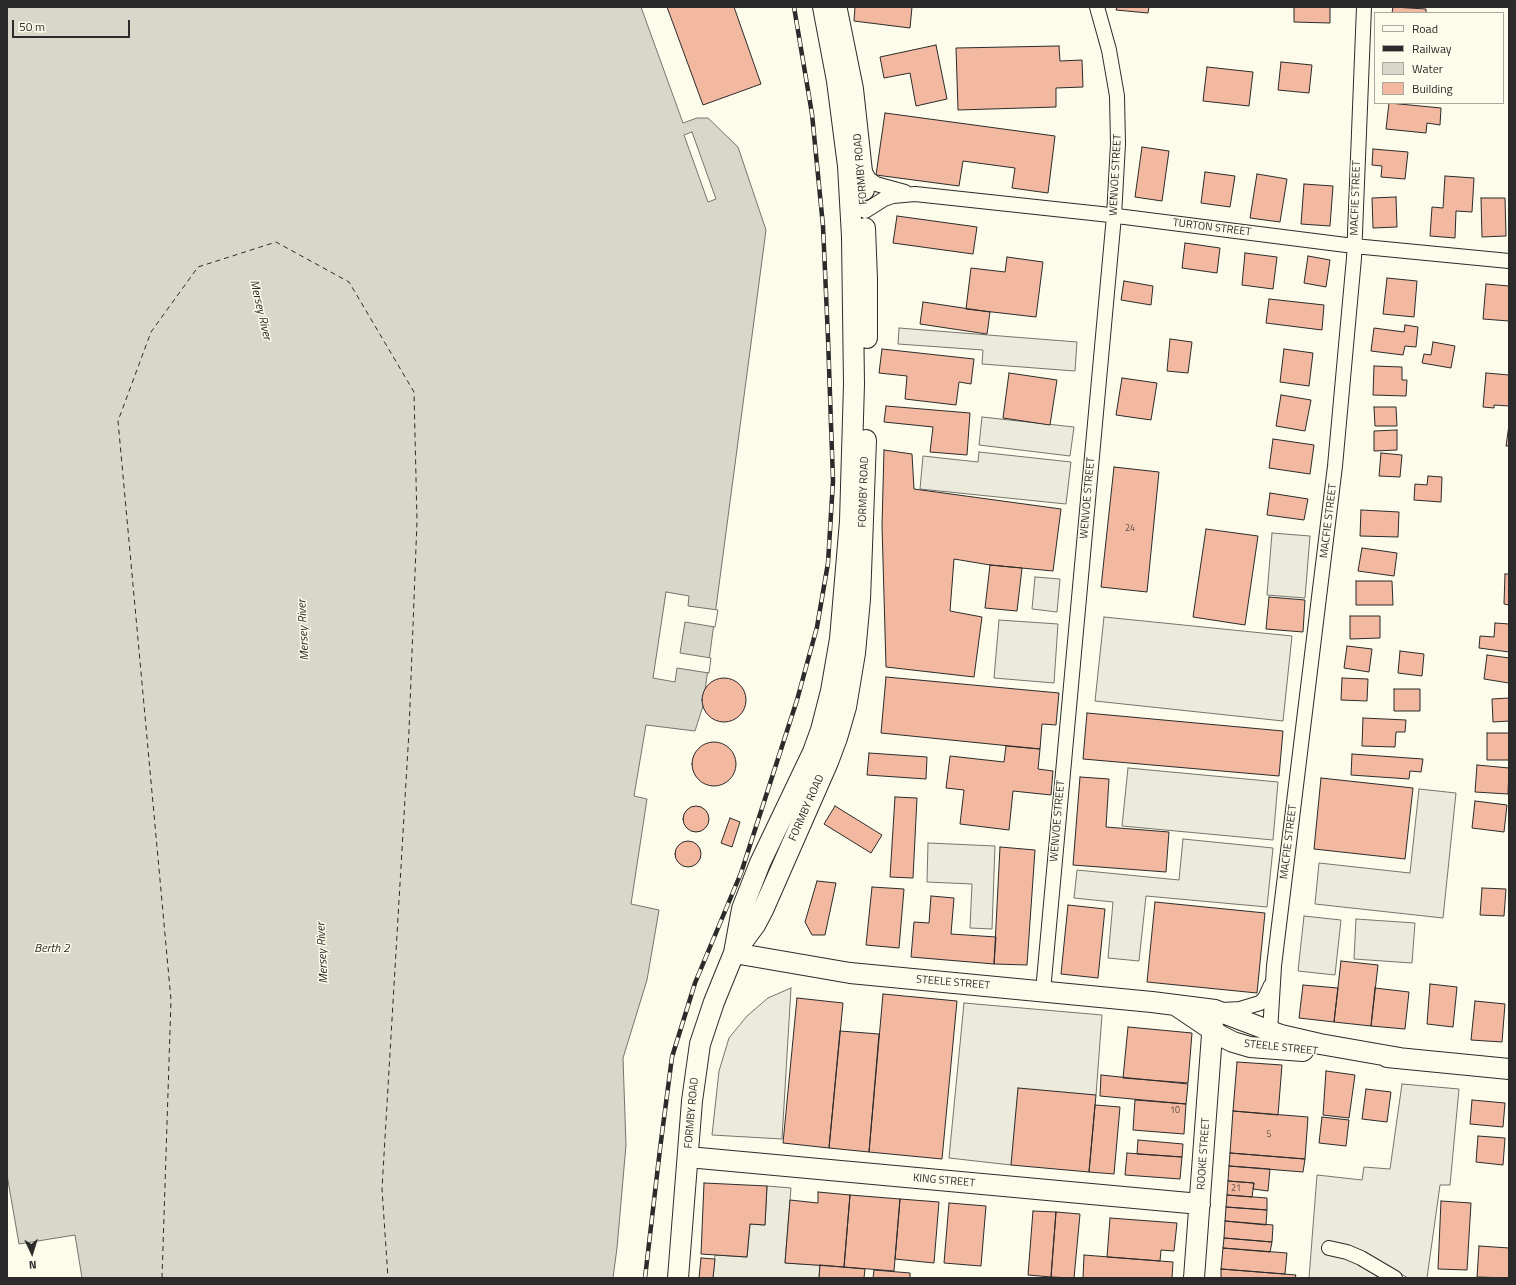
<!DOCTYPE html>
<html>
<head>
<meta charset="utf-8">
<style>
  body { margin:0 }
  #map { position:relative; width:1516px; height:1285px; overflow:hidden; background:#fdfbea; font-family:"Titillium Web",sans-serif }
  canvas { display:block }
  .frame { position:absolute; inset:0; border:8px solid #2b2b2b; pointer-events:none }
  .legend { position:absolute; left:1374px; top:12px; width:130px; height:92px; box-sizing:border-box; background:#fdfbea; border:1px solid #a9a89e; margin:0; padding:5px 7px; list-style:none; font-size:12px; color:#2b2b2b }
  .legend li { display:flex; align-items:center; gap:8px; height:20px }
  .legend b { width:20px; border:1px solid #a9a89e }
  .north { position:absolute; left:12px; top:1233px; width:40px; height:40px; -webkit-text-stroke:3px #fdfbea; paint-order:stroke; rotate:176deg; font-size:11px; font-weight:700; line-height:16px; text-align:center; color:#2b2b2b }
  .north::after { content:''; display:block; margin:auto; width:14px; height:18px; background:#2b2b2b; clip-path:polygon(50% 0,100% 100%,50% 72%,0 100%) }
  .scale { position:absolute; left:12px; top:20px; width:118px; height:18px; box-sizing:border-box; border:2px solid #2b2b2b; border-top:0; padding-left:5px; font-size:12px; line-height:14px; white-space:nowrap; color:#2b2b2b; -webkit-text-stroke:3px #fdfbea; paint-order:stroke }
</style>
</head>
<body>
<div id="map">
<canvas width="1516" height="1285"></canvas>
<div class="frame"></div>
<ul class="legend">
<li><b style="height:5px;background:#fdfbea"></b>Road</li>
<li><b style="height:5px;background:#2b2b2b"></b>Railway</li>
<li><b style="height:11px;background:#d8d7c9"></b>Water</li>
<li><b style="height:11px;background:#f2b8a0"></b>Building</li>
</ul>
<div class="north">N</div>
<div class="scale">50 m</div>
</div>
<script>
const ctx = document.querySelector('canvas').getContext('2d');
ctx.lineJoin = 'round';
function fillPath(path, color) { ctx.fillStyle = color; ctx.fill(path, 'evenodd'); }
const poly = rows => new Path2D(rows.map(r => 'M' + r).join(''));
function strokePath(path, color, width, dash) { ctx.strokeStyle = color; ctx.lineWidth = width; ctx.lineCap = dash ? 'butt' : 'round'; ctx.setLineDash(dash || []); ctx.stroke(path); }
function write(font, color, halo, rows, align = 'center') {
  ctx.font = font + ' "Titillium Web",sans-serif'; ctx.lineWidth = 3; ctx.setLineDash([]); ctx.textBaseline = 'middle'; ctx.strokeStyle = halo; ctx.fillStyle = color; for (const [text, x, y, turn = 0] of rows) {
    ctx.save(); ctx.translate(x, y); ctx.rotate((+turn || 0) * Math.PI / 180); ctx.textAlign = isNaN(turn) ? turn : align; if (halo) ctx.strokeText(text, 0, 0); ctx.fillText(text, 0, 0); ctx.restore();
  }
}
const parking = poly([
  [899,328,1077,342,1075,371,982,364,983,350,898,344,899,328],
  [982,417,1074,427,1070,456,979,445,982,417],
  [979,452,1071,462,1066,504,920,489,923,456,978,462,979,452],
  [1272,533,1310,536,1305,598,1267,595,1272,533],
  [1035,577,1060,579,1057,612,1032,609,1035,577],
  [1104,617,1292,636,1283,721,1095,701,1104,617],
  [999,620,1058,624,1054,683,994,678,999,620],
  [1128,768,1278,782,1273,840,1122,826,1128,768],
  [1419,789,1456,793,1443,918,1315,904,1319,863,1410,873,1419,789],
  [1183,839,1273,848,1267,907,1146,896,1139,961,1108,958,1113,902,1074,898,1077,870,1179,880,1183,839],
  [928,843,995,846,992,929,970,928,972,884,927,882,928,843],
  [1304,916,1341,920,1335,975,1298,971,1304,916],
  [1356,919,1415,923,1412,963,1354,959,1356,919],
  [791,988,782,1139,712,1135,719,1071,729,1038,747,1016,768,998,791,988],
  [964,1003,1102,1015,1096,1095,1011,1165,949,1158,964,1003],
  [1402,1084,1459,1089,1450,1185,1440,1185,1427,1278,1408,1278,1388,1266,1387,1278,1309,1278,1317,1175,1362,1180,1364,1167,1390,1169,1402,1084],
  [767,1186,791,1188,785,1263,820,1265,819,1278,713,1278,715,1255,747,1257,750,1224,765,1225,767,1186]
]);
const water = poly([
  [7,7,641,7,683,123,697,118,708,118,738,147,766,230,703,706,695,731,646,725,634,796,647,799,631,904,659,910,647,980,623,1058,626,1145,617,1248,613,1278,82,1278,75,1235,19,1244,7,1175,7,7]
]);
const pier = poly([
  [692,132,716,199,708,202,684,135,692,132],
  [666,592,689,596,688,606,718,610,715,627,685,622,680,653,711,658,709,673,677,668,675,682,653,678,666,592]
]);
const ferry = poly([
  [162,1278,171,1000,118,421,151,332,198,267,276,242,349,282,414,392,417,521,409,731,382,1189,388,1278]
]);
const building = poly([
  [667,7,734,7,761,84,703,105,667,7],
  [855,7,912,7,910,28,854,21,855,7],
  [1117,7,1149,7,1148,13,1116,10,1117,7],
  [1294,7,1330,7,1330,23,1294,22,1294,7],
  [1393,7,1426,9,1426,13,1392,13,1393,7],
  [936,45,947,99,916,106,910,73,884,78,880,57,936,45],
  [1059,46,1060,61,1082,60,1083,87,1056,88,1056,107,958,110,956,48,1059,46],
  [1281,62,1312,65,1309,93,1278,90,1281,62],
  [1207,67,1253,72,1249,106,1203,101,1207,67],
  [1389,103,1441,108,1440,125,1427,123,1426,133,1386,129,1389,103],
  [885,113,1055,136,1048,193,1012,188,1015,168,963,161,959,186,876,175,885,113],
  [1142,147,1169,151,1162,201,1135,197,1142,147],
  [1373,149,1408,152,1405,179,1381,177,1382,166,1372,165,1373,149],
  [1205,172,1235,176,1230,207,1201,203,1205,172],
  [1257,174,1287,179,1280,222,1250,218,1257,174],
  [1445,176,1474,178,1472,212,1456,211,1455,238,1430,236,1432,207,1443,208,1445,176],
  [1304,184,1333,186,1330,226,1301,224,1304,184],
  [1396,197,1397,227,1373,228,1372,198,1396,197],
  [1481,198,1505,198,1506,236,1482,237,1481,198],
  [897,216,977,227,973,254,893,243,897,216],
  [1185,243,1220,248,1217,273,1182,268,1185,243],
  [1245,253,1277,257,1273,289,1242,285,1245,253],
  [1308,256,1330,260,1326,287,1304,283,1308,256],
  [1007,257,1043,262,1036,317,966,309,971,268,1005,272,1007,257],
  [1387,278,1417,281,1414,317,1383,314,1387,278],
  [1124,281,1153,286,1151,305,1121,300,1124,281],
  [1486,284,1509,286,1509,321,1483,319,1486,284],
  [1269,299,1324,305,1322,330,1266,323,1269,299],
  [923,302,990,312,987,334,920,324,923,302],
  [1405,325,1418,327,1416,347,1405,346,1403,355,1371,351,1374,328,1404,332,1405,325],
  [1170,339,1192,342,1188,373,1167,371,1170,339],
  [1433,342,1455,346,1451,368,1422,363,1424,354,1431,355,1433,342],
  [882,349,974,359,971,384,959,382,956,405,905,399,907,376,879,373,882,349],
  [1284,349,1313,353,1309,386,1280,382,1284,349],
  [1374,366,1402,367,1402,380,1407,380,1406,396,1373,395,1374,366],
  [1009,373,1057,380,1050,425,1003,418,1009,373],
  [1486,373,1509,375,1509,406,1494,405,1494,408,1483,407,1486,373],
  [1122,378,1157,383,1151,420,1116,415,1122,378],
  [1281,395,1311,400,1305,431,1276,426,1281,395],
  [886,406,970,413,967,455,930,452,933,427,884,422,886,406],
  [1374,407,1396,407,1397,426,1375,426,1374,407],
  [1509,425,1509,446,1506,446,1509,425],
  [1397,430,1397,450,1374,451,1374,431,1397,430],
  [1273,439,1314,445,1310,474,1269,468,1273,439],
  [884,450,912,454,914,489,1061,509,1053,571,990,565,954,559,950,611,982,617,974,677,886,667,882,525,884,450],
  [1381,453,1402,455,1400,477,1379,476,1381,453],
  [1114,467,1159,472,1147,592,1101,587,1114,467],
  [1428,476,1442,477,1441,502,1414,500,1415,484,1427,485,1428,476],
  [1270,493,1308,499,1304,520,1267,515,1270,493],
  [1361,510,1399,512,1398,537,1360,536,1361,510],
  [1206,529,1258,536,1245,625,1193,617,1206,529],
  [1362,548,1397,553,1394,576,1358,571,1362,548],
  [990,565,1022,568,1017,611,985,608,990,565],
  [1505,574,1509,574,1509,605,1504,604,1505,574],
  [1356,581,1392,581,1393,605,1356,605,1356,581],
  [1269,597,1305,600,1303,632,1266,629,1269,597],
  [1350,616,1380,616,1380,638,1350,639,1350,616],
  [1495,623,1509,624,1509,652,1479,648,1480,636,1494,637,1495,623],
  [1347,646,1372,649,1369,672,1344,668,1347,646],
  [1400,651,1424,654,1422,676,1398,673,1400,651],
  [1487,655,1509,658,1509,683,1484,679,1487,655],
  [886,677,1059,693,1056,725,1042,724,1040,749,881,733,886,677],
  '702 700a22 22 0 1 1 44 0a22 22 0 1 1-44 0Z',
  [1342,678,1368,679,1367,701,1341,700,1342,678],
  [1394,689,1420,689,1420,711,1394,711,1394,689],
  [1509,698,1509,721,1493,722,1492,699,1509,698],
  [1087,713,1283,731,1279,776,1083,759,1087,713],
  [1363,718,1406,720,1405,732,1396,732,1395,747,1362,746,1363,718],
  [1487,733,1509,733,1509,760,1487,760,1487,733],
  '692 764a22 22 0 1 1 44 0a22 22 0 1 1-44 0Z',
  [1006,746,1040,749,1038,769,1053,771,1051,795,1013,791,1009,830,960,824,964,790,946,788,950,756,1004,762,1006,746],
  [869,753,927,757,926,779,867,775,869,753],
  [1352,754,1423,759,1421,772,1410,771,1409,779,1351,775,1352,754],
  [1477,765,1509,768,1508,794,1475,792,1477,765],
  [1080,777,1109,779,1106,827,1169,832,1166,872,1073,865,1080,777],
  [1321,778,1413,788,1405,859,1314,849,1321,778],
  [895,797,917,798,913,878,890,877,895,797],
  [1475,801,1507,805,1504,832,1472,828,1475,801],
  [835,806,882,835,871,853,824,824,835,806],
  '683 819a13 13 0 1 1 26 0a13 13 0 1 1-26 0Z',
  [730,818,740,822,732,847,721,843,730,818],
  '675 854a13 13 0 1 1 26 0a13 13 0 1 1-26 0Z',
  [1000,847,1035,850,1027,965,994,964,1000,847],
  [817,881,836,883,825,935,812,935,805,922,817,881],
  [872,887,904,889,899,948,866,945,872,887],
  [1482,888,1506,889,1504,916,1480,915,1482,888],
  [931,896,954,898,951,934,996,937,994,964,911,957,914,922,929,923,931,896],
  [1155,902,1265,913,1257,993,1147,982,1155,902],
  [1068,905,1105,909,1098,978,1061,974,1068,905],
  [1341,961,1378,965,1371,1026,1334,1022,1341,961],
  [1430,984,1457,987,1453,1027,1427,1024,1430,984],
  [1303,985,1338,988,1334,1022,1299,1018,1303,985],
  [1375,988,1409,992,1405,1029,1371,1026,1375,988],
  [883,994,957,1001,942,1159,869,1152,883,994],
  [797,998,843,1003,829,1148,783,1143,797,998],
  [1475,1001,1505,1004,1502,1042,1471,1040,1475,1001],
  [1128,1027,1192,1033,1188,1083,1123,1078,1128,1027],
  [840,1031,879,1034,869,1152,829,1148,840,1031],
  [1237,1062,1282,1065,1278,1115,1233,1111,1237,1062],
  [1326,1071,1355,1075,1349,1118,1323,1115,1326,1071],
  [1101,1075,1188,1084,1186,1104,1100,1096,1101,1075],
  [1018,1088,1096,1095,1089,1172,1011,1165,1018,1088],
  [1366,1089,1391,1092,1387,1122,1362,1119,1366,1089],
  [1135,1100,1186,1104,1184,1134,1133,1130,1135,1100],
  [1472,1100,1505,1103,1503,1127,1470,1124,1472,1100],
  [1095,1105,1120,1107,1114,1174,1089,1172,1095,1105],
  [1233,1111,1308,1117,1305,1159,1230,1153,1233,1111],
  [1322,1117,1349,1120,1346,1146,1319,1143,1322,1117],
  [1478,1136,1505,1138,1503,1165,1476,1162,1478,1136],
  [1138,1140,1183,1144,1182,1157,1137,1154,1138,1140],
  [1127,1153,1182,1157,1180,1179,1125,1175,1127,1153],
  [1230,1153,1305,1159,1303,1172,1229,1166,1230,1153],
  [1229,1166,1270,1169,1268,1191,1253,1189,1254,1183,1228,1181,1229,1166],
  [1228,1181,1254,1183,1252,1197,1227,1195,1228,1181],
  [704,1183,767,1186,765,1225,750,1224,747,1257,701,1254,704,1183],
  [818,1192,850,1195,844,1267,785,1263,790,1200,818,1203,818,1192],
  [850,1195,900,1199,894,1271,844,1267,850,1195],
  [1227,1195,1267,1198,1267,1210,1226,1207,1227,1195],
  [900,1199,939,1202,934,1263,895,1259,900,1199],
  [1441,1201,1471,1203,1467,1270,1438,1269,1441,1201],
  [949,1203,986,1206,981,1266,944,1263,949,1203],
  [1226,1207,1267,1210,1266,1225,1225,1221,1226,1207],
  [1033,1211,1056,1212,1051,1277,1028,1275,1033,1211],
  [1056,1212,1080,1214,1074,1278,1051,1277,1056,1212],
  [1110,1218,1177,1223,1174,1251,1161,1250,1160,1261,1107,1257,1110,1218],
  [1225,1221,1273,1225,1272,1242,1224,1238,1225,1221],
  [1224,1238,1272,1242,1270,1252,1223,1248,1224,1238],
  [1479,1246,1509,1248,1509,1278,1477,1277,1479,1246],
  [1223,1248,1287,1253,1285,1274,1221,1269,1223,1248],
  [1084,1255,1173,1262,1172,1278,1083,1278,1084,1255],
  [701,1258,715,1259,713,1278,699,1278,701,1258],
  [820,1265,865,1269,864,1278,819,1278,820,1265],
  [1221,1269,1296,1275,1295,1278,1221,1278,1221,1269],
  [874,1270,910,1273,910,1278,873,1278,874,1270]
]);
const street = poly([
  [863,168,869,179,876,184,905,192],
  [865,211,884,199,893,196,915,194,1101,214,1354,246,1509,261],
  [1043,991,1114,216,1118,144,1117,96,1109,50,1097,7],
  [1222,1010,1240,1009,1260,1003,1265,998,1271,985],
  [1270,1032,1274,966,1335,466,1354,258,1364,7],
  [1329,1248,1347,1252,1361,1258,1395,1278]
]);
const secondary = poly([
  [837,10,853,89,864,190],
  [865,228,867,279,867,338],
  [735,952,755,925,763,910,828,762,837,738,846,707,855,653,860,599,866,440],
  [734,953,850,973,1152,1002,1215,1010,1281,1035,1320,1044,1400,1058],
  [1178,1007,1221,1036,1233,1042,1250,1047,1303,1051],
  [1387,1057,1509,1069],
  [688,1157,1200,1204],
  [678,1278,692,1101,700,1044,714,1002,734,953,742,909,760,863,813,752,821,730,831,691,840,639,850,521,854,384,852,237,848,166,837,81,823,7],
  [1194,1278,1213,1021]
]);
const rail = poly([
  [645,1278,660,1149,672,1057,695,983,741,873,797,700,817,627,828,563,833,481,828,338,823,226,812,114,794,7]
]);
const numberNames = [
  ["24",1130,529],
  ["10",1175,1111],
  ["5",1269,1135],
  ["21",1236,1189]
];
const streetNames = [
  ["FORMBY ROAD",861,169,-95],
  ["WENVOE STREET",1116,175,-87],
  ["MACFIE STREET",1356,198,-88],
  ["TURTON STREET",1212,228,7],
  ["FORMBY ROAD",864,492,-88],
  ["WENVOE STREET",1088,498,-85],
  ["MACFIE STREET",1329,521,-83],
  ["FORMBY ROAD",807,808,-66],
  ["WENVOE STREET",1058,821,-85],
  ["MACFIE STREET",1289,842,-83],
  ["STEELE STREET",953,983,5],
  ["STEELE STREET",1281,1048,6],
  ["FORMBY ROAD",692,1113,-85],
  ["ROOKE STREET",1204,1154,-86],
  ["KING STREET",944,1181,5]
];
const waterNames = [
  ["Mersey River",260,310,77],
  ["Mersey River",304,630,-93],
  ["Berth 2",52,949],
  ["Mersey River",323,953,-93]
];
fillPath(parking, '#eceadb');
strokePath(parking, '#74746e', 1);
fillPath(water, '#d8d7c9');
strokePath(water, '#74746e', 1);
fillPath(pier, '#fdfbea');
strokePath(pier, '#74746e', 1);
strokePath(ferry, '#2b2b2b', 1, [5, 4]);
fillPath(building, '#f2b8a0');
strokePath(building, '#2b2b2b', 1);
strokePath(street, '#2b2b2b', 16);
strokePath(secondary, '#2b2b2b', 22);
strokePath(street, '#fdfbea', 14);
strokePath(secondary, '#fdfbea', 20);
strokePath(rail, '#2b2b2b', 4.5);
strokePath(rail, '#fdfbea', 3, [9]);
write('9px', '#5d4e48', null, numberNames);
write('11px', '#2b2b2b', '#fdfbea', streetNames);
write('italic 12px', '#2b2b2b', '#fdfbea', waterNames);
</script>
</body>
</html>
